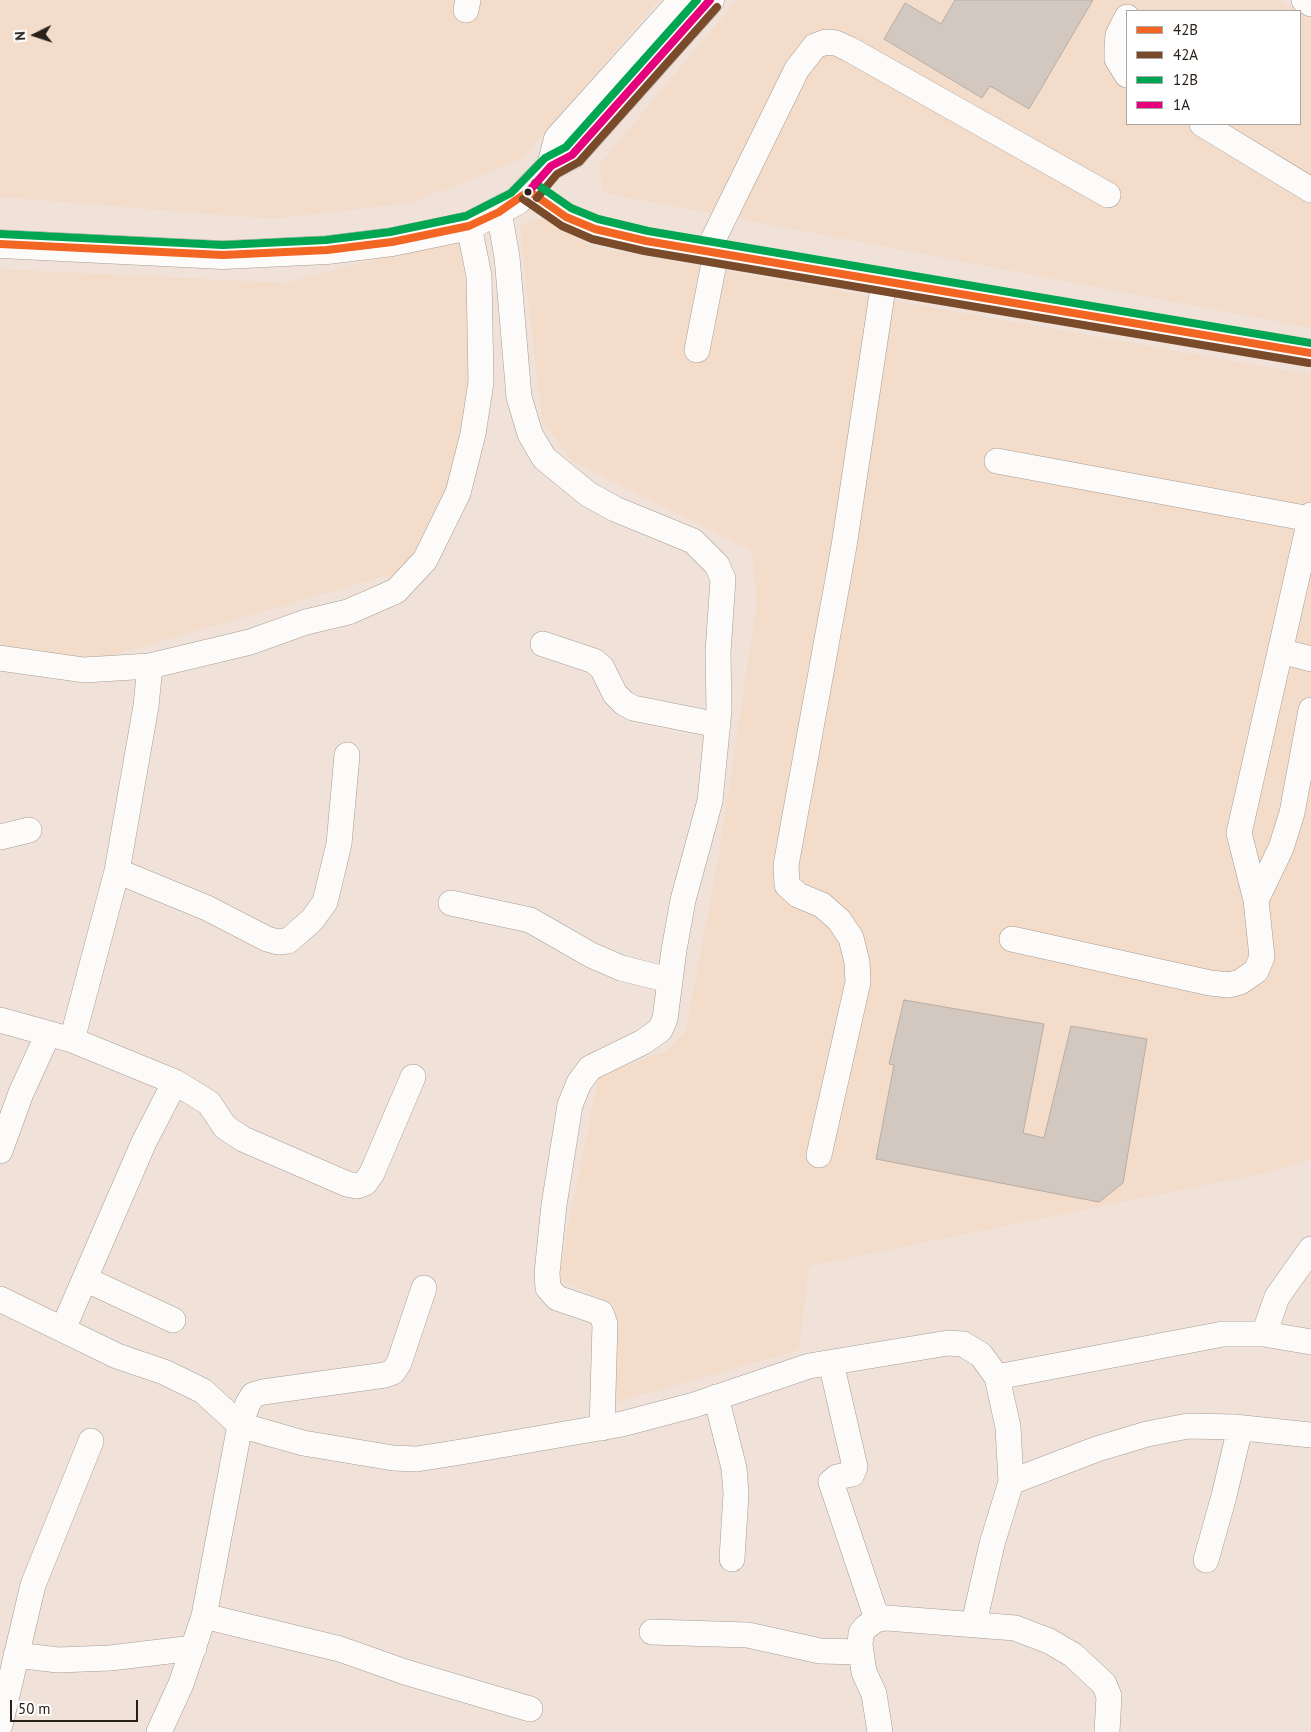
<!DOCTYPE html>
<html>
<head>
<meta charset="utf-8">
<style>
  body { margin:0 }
  #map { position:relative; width:1311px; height:1732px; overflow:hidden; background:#f0e2d8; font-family:"PT Sans",sans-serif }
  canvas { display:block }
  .legend { position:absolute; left:1126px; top:10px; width:175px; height:115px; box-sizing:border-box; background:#fff; border:1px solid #a9a6a3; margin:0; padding:6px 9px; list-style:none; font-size:15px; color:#292019 }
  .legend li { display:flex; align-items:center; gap:10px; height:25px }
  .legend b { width:25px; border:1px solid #a9a6a3 }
  .north { position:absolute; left:10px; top:10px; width:50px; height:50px; -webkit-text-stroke:4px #fff; paint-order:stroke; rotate:266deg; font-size:14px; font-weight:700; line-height:20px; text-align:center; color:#292019 }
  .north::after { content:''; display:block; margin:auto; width:18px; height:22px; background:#292019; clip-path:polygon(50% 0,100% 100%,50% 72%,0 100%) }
  .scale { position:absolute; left:10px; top:1700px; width:128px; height:22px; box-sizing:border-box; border:2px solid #292019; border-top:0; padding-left:6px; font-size:15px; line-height:18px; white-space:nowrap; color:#292019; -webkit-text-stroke:4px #fff; paint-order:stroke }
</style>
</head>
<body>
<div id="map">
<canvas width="1311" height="1732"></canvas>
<ul class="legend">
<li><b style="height:6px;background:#f26522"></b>42B</li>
<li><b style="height:6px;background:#7a4b2a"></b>42A</li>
<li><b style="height:6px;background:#00a651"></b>12B</li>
<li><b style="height:6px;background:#e5007d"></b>1A</li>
</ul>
<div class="north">N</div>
<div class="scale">50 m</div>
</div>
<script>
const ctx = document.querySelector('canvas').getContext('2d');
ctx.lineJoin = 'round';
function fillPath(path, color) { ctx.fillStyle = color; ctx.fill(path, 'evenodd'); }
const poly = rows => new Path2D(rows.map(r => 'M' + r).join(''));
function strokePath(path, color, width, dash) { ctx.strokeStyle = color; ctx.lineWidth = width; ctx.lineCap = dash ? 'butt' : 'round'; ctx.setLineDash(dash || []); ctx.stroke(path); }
const built = poly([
  [0,0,659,0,522,159,410,203,273,219,0,197],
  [737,0,1279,0,1298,11,1127,11,1127,124,1300,124,1300,12,1311,19,1311,328,604,193,598,166],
  [542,218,593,247,1311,375,1311,1159,1264,1173,809,1266,799,1350,609,1404,615,1305,558,1278,599,1074,668,1051,686,1030,719,855,757,602,752,551,572,461,542,420,520,225],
  [461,237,475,375,434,536,406,570,99,659,0,655,0,269,285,283]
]);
const building = poly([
  [955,0,1093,0,1029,109,990,86,982,98,884,39,905,3,941,24,955,0],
  [904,1000,1044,1024,1023,1133,1044,1138,1071,1026,1147,1039,1123,1183,1099,1202,876,1159,894,1065,889,1064,904,1000]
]);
const minor = poly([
  [1304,0,1311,4],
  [466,10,468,0],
  [1127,17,1118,35,1117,48,1117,59,1127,75],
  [1202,124,1311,190],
  [529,191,566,217,595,229,646,241,1311,353],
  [499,212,507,257,519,397,530,434,544,458,588,494,615,509,693,541,717,565,723,579,718,652,719,710,710,801,683,900,674,950,665,1019,660,1030,643,1042,590,1068,579,1083,570,1105,554,1205,547,1273,548,1288,557,1298,601,1313,605,1324,602,1428],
  [707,252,797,69,815,46,826,42,836,43,849,49,1108,195],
  [697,350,716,253],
  [997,461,1310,519],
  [543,644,594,661,602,668,615,694,624,703,633,708,718,725],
  [1280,651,1311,659],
  [0,658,84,670,150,666,250,642,306,622,348,612,396,591,425,560,458,493,473,434,481,382,479,276,469,226],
  [0,837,29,830],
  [117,871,207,908,267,939,278,942,288,941,312,920,325,902,339,844,347,755],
  [1256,900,1281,848,1292,813,1311,710],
  [451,903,530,920,591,955,621,968,669,980],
  [1012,939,1210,983,1229,985,1240,982,1256,971,1262,957,1256,900,1239,833,1311,515],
  [0,1020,72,1040,175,1082,209,1103,225,1127,243,1139,347,1184,357,1186,365,1183,372,1173,413,1077],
  [72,1040,117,871,146,706,150,666],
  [0,1151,21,1093,48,1034],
  [819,1155,858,982,857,962,851,938,839,920,822,905,798,895,787,885,786,865,844,546,884,281],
  [85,1279,173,1320],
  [0,1299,117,1356,164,1372,203,1391,240,1425,303,1443,393,1458,417,1459,467,1451,622,1424,694,1405,809,1366,948,1343,963,1344,981,1355,997,1377,1008,1427,1011,1482,992,1544,974,1623],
  [63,1329,144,1142,175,1082],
  [1264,1334,1277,1297,1311,1249],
  [831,1363,855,1467,852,1474,837,1477,831,1482,877,1619],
  [997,1377,1223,1334,1264,1334,1311,1342],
  [716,1397,734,1468,736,1493,732,1559],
  [1011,1482,1097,1449,1147,1434,1188,1426,1234,1427,1311,1435],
  [1206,1560,1224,1496,1240,1428],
  [204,1616,340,1649,405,1672,530,1709],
  [652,1632,748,1635,820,1651,860,1652],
  [16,1655,58,1660,110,1658,194,1648],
  [0,1725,33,1585,91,1441],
  [159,1732,181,1684,204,1616,240,1425,248,1403,253,1395,263,1392,385,1375,393,1372,399,1363,424,1288],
  [880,1732,874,1694,864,1672,860,1645,861,1633,866,1627,877,1619,887,1618,1015,1628,1049,1641,1073,1655,1104,1684,1109,1696,1107,1732]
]);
const major = poly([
  [551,166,558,139,683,0],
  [0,244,223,255,327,250,392,242,469,226,517,201,551,166,572,155,710,0]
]);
const bus1 = poly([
  [529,191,566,217,595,229,646,241,1311,353],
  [0,244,223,255,327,250,392,242,469,226,499,212,529,191]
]);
const bus2 = poly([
  [537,198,557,174,579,162,717,7],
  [523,199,562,226,592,239,644,251,1309,363]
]);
const bus3 = poly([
  [535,183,571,208,598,219,648,231,1311,343],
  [0,234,223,245,326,240,390,232,466,216,511,193,545,158,566,147,697,0]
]);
const bus4 = poly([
  [529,191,551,166,572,155,710,0]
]);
const markers = [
  [528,192,4.5,"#292019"]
];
fillPath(built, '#f3dcca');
fillPath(building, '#d3c8c0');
strokePath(building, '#b8aea6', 1);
strokePath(minor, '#a69c94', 26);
strokePath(major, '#a69c94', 29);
strokePath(minor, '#fdfbf9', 25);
strokePath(major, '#fdfbf9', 28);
strokePath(bus1, '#f26522', 8);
strokePath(bus2, '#7a4b2a', 8);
strokePath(bus3, '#00a651', 8);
strokePath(bus4, '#e5007d', 8);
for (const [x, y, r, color] of markers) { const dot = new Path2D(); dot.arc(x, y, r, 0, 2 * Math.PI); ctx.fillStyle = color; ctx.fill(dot); strokePath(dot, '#fff', 2); }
</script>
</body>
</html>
